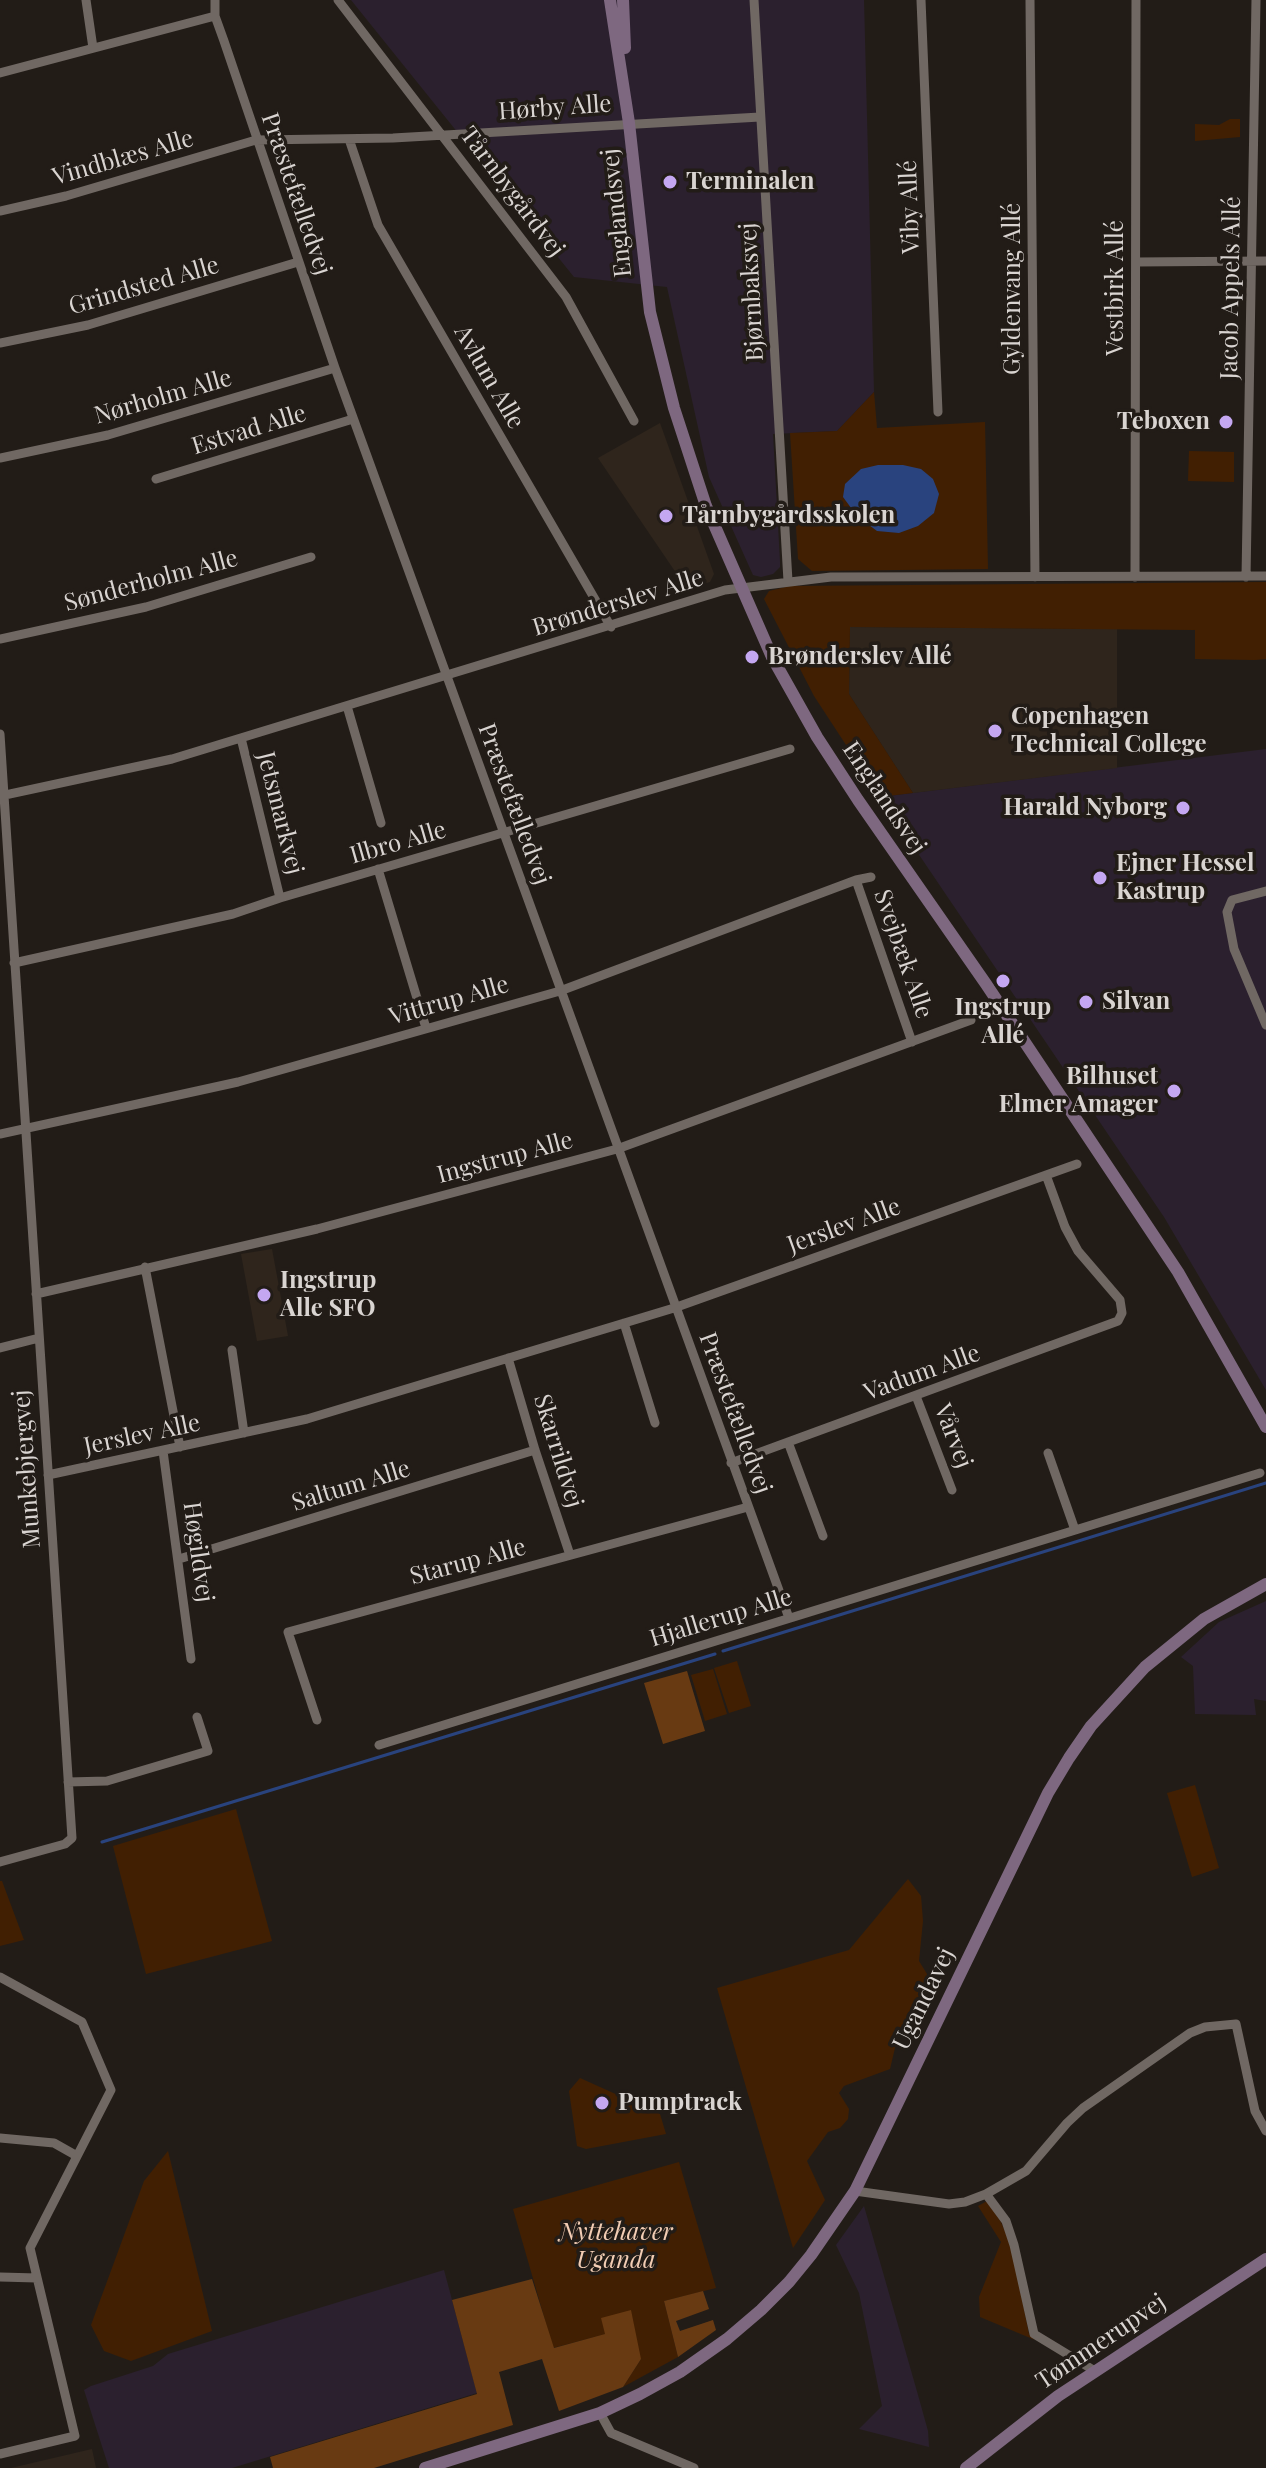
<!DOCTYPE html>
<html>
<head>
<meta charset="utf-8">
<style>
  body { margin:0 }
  canvas { display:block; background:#221c17 }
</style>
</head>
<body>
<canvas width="1266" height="2468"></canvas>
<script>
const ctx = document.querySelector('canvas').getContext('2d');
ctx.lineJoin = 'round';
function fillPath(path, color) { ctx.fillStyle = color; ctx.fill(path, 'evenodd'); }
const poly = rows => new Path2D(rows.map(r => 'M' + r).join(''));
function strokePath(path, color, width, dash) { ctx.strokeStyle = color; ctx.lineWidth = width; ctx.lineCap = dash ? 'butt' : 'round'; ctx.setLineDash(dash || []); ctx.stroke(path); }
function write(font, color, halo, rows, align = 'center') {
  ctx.font = font + ' "Playfair Display",serif'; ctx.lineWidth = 7; ctx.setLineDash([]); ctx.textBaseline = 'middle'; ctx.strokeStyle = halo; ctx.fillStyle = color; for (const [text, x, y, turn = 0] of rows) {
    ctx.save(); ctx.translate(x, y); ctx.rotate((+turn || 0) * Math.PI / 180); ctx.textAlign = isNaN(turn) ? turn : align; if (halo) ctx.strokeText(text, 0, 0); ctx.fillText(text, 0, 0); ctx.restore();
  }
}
const industrial = poly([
  [351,0,864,0,874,392,837,431,773,434,780,562,780,567,773,574,761,577,753,575,709,477,667,287,574,277],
  [1266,749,1266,1390,1164,1217,880,797],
  [1266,1601,1266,1701,1254,1699,1256,1715,1195,1714,1193,1666,1181,1657,1219,1622],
  [864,2206,918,2395,928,2431,929,2447,859,2429,882,2406,859,2293,836,2245],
  [444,2270,477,2393,232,2468,109,2468,84,2390,91,2386,153,2366,168,2354]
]);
const built = poly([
  [660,423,714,574,710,582,687,589,598,458],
  [850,627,1117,629,1117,768,913,793,849,694],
  [272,1249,288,1336,257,1341,241,1254],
  [92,2449,96,2468,11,2468]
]);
const green = poly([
  [1230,119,1240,119,1240,137,1195,141,1195,124,1219,125],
  [874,392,877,428,985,422,988,569,812,571,798,559,790,433,837,431],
  [1189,451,1234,452,1234,482,1188,481],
  [1266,582,1266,659,1255,660,1195,659,1195,630,850,627,849,694,913,793,880,797,814,696,764,599,769,591,790,586],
  [737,1661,751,1706,729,1713,714,1668],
  [713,1669,727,1714,705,1721,691,1675],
  [1195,1785,1219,1868,1192,1877,1167,1793],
  [236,1809,272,1941,146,1974,113,1846],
  [908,1879,921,1896,923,1921,919,1961,935,1987,927,2009,899,2031,890,2069,844,2086,839,2093,849,2109,848,2119,840,2128,828,2132,807,2161,825,2200,793,2248,717,1988,849,1950],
  [0,1881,2,1881,24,1940,0,1946],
  [580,2078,660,2114,666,2134,586,2149,577,2146,569,2091],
  [168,2151,212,2331,131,2361,104,2351,91,2325,144,2181],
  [679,2162,716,2288,664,2301,678,2357,623,2387,641,2359,606,2334,553,2348,513,2209],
  [987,2201,1001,2222,1012,2248,1029,2334,1035,2340,980,2317,979,2297,1001,2242,978,2206]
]);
const forest = poly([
  [687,1671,705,1731,663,1744,644,1683],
  [532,2279,554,2348,605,2334,601,2318,631,2310,641,2359,623,2387,559,2411,542,2359,499,2372,513,2425,374,2468,273,2468,270,2457,477,2394,452,2300],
  [703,2291,709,2309,676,2321,680,2331,713,2320,716,2330,678,2357,664,2301]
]);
const water = poly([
  [878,465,903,465,921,469,933,479,939,494,934,513,918,526,899,533,877,531,857,516,843,497,845,484,861,469]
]);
const stream = poly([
  [723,1651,1266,1483],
  [102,1842,715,1654]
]);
const street = poly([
  [86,0,93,48],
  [215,0,215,16,224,41,335,368,789,1618],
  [338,0,566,297,634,421],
  [754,0,788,581],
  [921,0,938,412],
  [1030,0,1035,577],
  [0,73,215,16],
  [349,139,378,225,611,627],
  [0,211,66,196,256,140,393,138,760,117],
  [1136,262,1266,261],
  [0,343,88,325,298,262],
  [0,458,108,435,335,368],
  [156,479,353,419],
  [1135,577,1136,0],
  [1246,577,1256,0],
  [0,639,146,607,311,557],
  [347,706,381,823],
  [0,734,72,1838,65,1844,0,1862],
  [241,738,280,898],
  [0,796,172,759,725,590,831,577,1266,576],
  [378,869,426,1028],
  [856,880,912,1042],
  [1266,891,1232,900,1227,912,1234,949,1266,1025],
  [14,963,233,914,280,898,790,749],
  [0,1134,238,1082,560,991,856,880,871,877],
  [145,1267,180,1447],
  [36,1294,317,1229,617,1149,971,1020],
  [624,1323,655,1423],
  [0,1348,39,1338],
  [232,1350,244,1433],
  [508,1358,535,1450,570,1555],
  [916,1396,952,1490],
  [788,1442,823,1536],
  [163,1451,191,1659],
  [1048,1453,1075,1530],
  [731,1463,1118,1321,1122,1313,1120,1300,1078,1251,1065,1227,1046,1175],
  [48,1475,307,1419,674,1308,1077,1164],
  [179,1559,535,1450],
  [317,1720,288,1632,748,1507],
  [379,1745,1260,1473],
  [68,1782,107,1781,208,1751,197,1717],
  [0,1977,82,2022,111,2090,30,2248,75,2436,0,2454],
  [0,2138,54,2143,77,2156],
  [855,2191,949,2204,965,2202,986,2194,1026,2171,1067,2123,1083,2108,1190,2033,1205,2027,1236,2024,1255,2111,1266,2131],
  [986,2194,1006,2221,1014,2245,1034,2334,1095,2371],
  [0,2277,37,2278],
  [600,2413,611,2433,694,2468]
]);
const secondary = poly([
  [610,0,629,123,650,312,674,408,706,506,772,657,817,737,858,800,986,984,1178,1272,1266,1427],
  [623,0,625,48],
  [425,2468,600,2413,640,2394,680,2372,727,2339,761,2310,789,2282,811,2255,855,2191,1048,1793,1069,1758,1091,1726,1145,1667,1204,1619,1266,1584],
  [966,2468,1058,2396,1266,2259]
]);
const markers = [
  [670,182,8,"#c4a7f1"],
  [1226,422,8,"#c4a7f1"],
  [666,516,8,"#c4a7f1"],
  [752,657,8,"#c4a7f1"],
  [995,731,8,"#c4a7f1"],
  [1183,808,8,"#c4a7f1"],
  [1100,878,8,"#c4a7f1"],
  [1003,981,8,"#c4a7f1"],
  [1086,1002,8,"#c4a7f1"],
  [1174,1091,8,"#c4a7f1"],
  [264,1295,8,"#c4a7f1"],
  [602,2103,8,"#c4a7f1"]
];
const streetNames = [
  ["Hørby Alle",555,108,-4],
  ["Vindblæs Alle",123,158,-16],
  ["Tårnbygårdvej",512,192,53],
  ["Præstefælledvej",296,194,71],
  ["Viby Allé",910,207,-92],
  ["Englandsvej",617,213,-96],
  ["Grindsted Alle",144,286,-16],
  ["Vestbirk Allé",1116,288,-90],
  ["Jacob Appels Allé",1231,288,-89],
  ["Gyldenvang Allé",1013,289,-90],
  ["Bjørnbaksvej",752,292,-93],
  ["Avlum Alle",489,377,60],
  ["Nørholm Alle",163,397,-16],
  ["Estvad Alle",249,430,-17],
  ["Sønderholm Alle",151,581,-15],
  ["Brønderslev Alle",618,603,-17],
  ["Englandsvej",884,798,56],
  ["Præstefælledvej",514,804,70],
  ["Jetsmarkvej",280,813,76],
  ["Ilbro Alle",398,843,-16],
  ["Svejbæk Alle",903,954,71],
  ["Vittrup Alle",449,1001,-16],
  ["Ingstrup Alle",505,1158,-15],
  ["Jerslev Alle",844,1226,-20],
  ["Vadum Alle",922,1373,-20],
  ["Præstefælledvej",735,1413,70],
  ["Jerslev Alle",142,1435,-12],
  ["Vårvej",953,1436,69],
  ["Skarrildvej",558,1451,73],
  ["Munkebjergvej",27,1469,-94],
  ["Saltum Alle",351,1486,-17],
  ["Høgildvej",198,1552,82],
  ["Starup Alle",468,1562,-15],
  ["Hjallerup Alle",721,1618,-17],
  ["Ugandavej",924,1999,-64],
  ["Tømmerupvej",1101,2342,-34]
];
const poiNames = [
  ["Terminalen",686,182],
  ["Teboxen",1210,422,"right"],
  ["Tårnbygårdsskolen",682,516],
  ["Brønderslev Allé",768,657],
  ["Copenhagen",1011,717],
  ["Technical College",1011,745],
  ["Harald Nyborg",1167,808,"right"],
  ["Ejner Hessel",1116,864],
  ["Kastrup",1116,892],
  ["Silvan",1102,1002],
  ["Ingstrup",1003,1008,"center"],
  ["Allé",1003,1036,"center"],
  ["Bilhuset",1158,1077,"right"],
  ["Elmer Amager",1158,1105,"right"],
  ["Ingstrup",280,1281],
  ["Alle SFO",280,1309],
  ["Pumptrack",618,2103]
];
const parkNames = [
  ["Nyttehaver",616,2233],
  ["Uganda",616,2261]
];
fillPath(industrial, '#2b202e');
fillPath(built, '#2f251c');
fillPath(green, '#411f02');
fillPath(forest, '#683a12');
fillPath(water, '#29437e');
strokePath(stream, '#29437e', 3);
strokePath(street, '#706863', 9);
strokePath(secondary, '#7e6880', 12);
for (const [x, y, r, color] of markers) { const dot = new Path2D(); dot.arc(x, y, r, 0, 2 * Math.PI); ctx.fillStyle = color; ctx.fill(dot); strokePath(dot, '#221c17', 3); }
write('24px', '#d9d4d1', '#221c17', streetNames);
write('bold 24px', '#d9d4d1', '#221c17', poiNames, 'left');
write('italic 24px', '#f2cdb4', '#221c17', parkNames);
</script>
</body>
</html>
